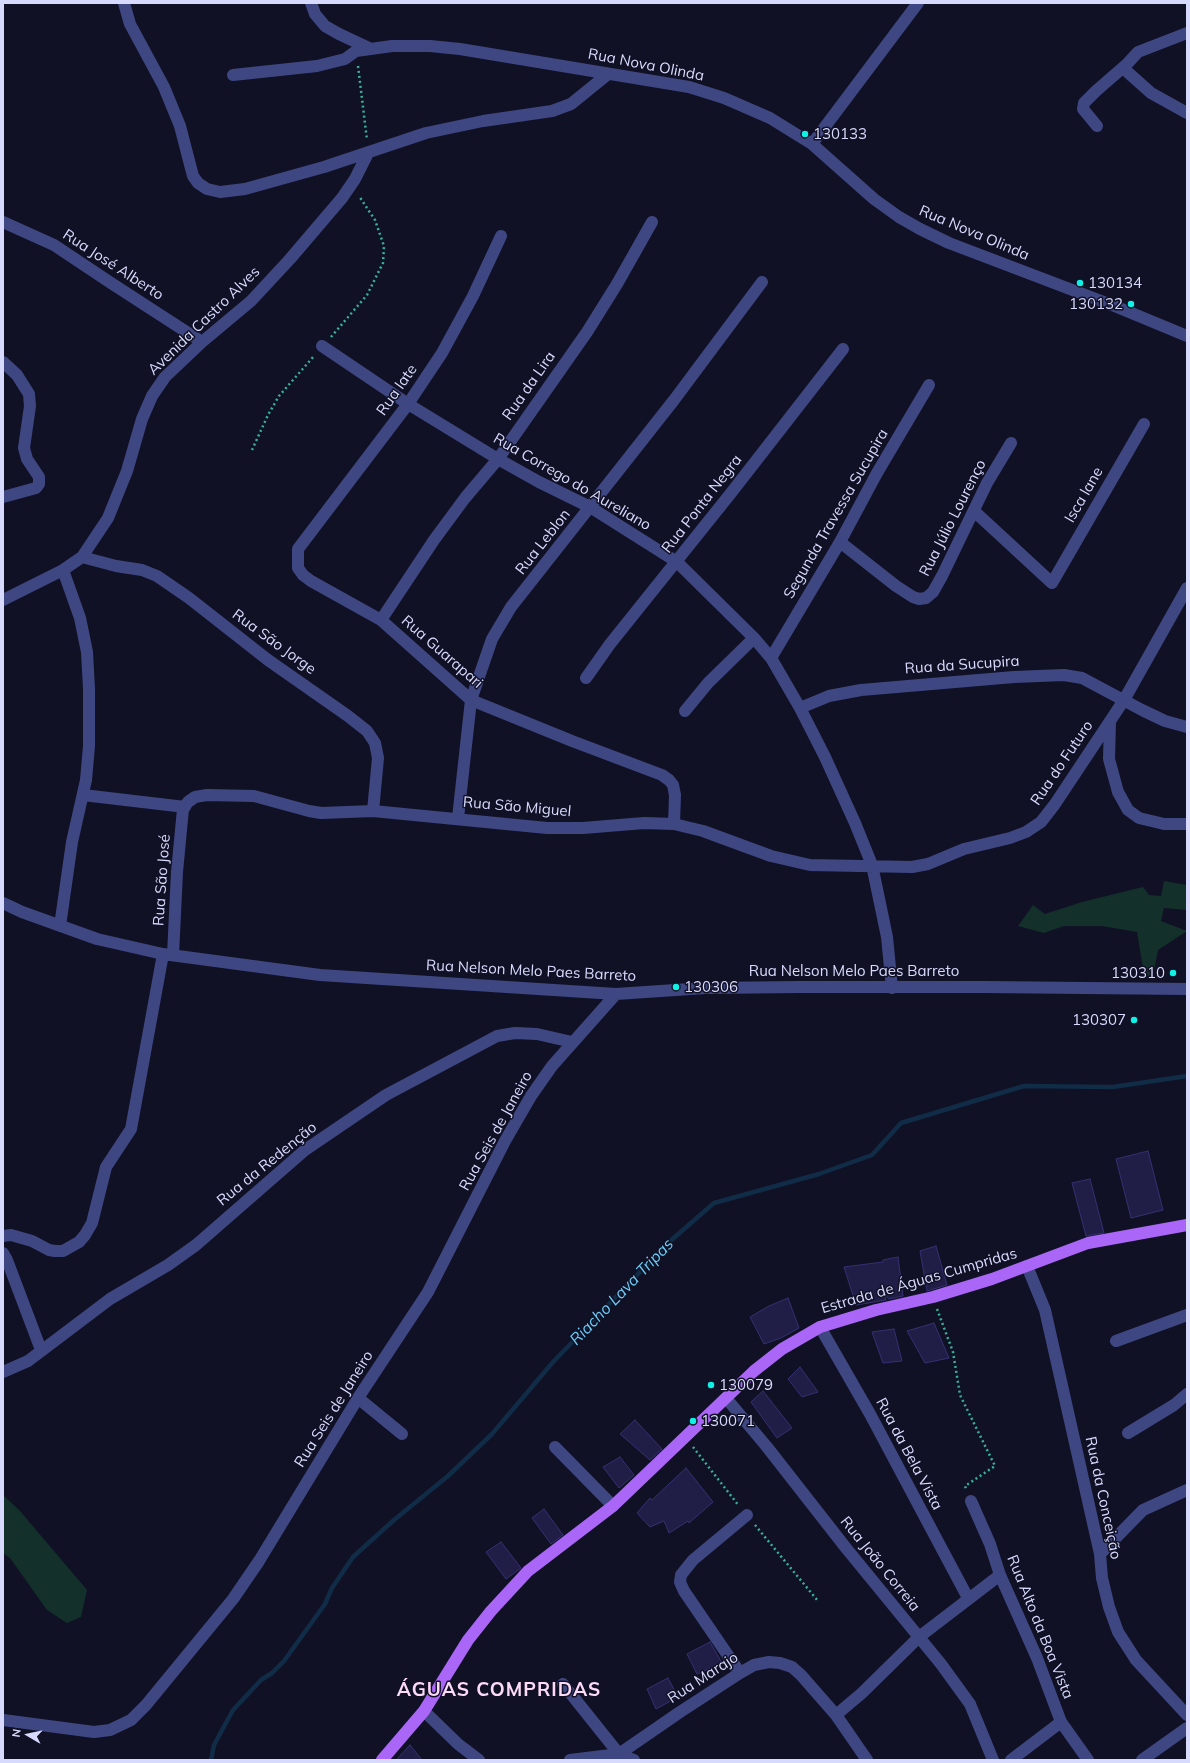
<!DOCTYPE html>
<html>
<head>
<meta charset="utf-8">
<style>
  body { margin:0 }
  #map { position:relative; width:1190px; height:1763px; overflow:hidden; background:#111126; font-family:Mulish,sans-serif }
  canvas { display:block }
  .frame { position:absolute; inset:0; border:4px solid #d8dafd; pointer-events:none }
  .north { position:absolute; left:8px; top:1715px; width:40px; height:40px; -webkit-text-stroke:3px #111126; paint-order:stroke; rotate:279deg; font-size:11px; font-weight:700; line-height:16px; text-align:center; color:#d8dafd }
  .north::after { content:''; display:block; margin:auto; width:14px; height:18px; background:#d8dafd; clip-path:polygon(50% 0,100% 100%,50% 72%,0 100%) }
</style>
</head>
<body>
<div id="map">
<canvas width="1190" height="1763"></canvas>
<div class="frame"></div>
<div class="north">N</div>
</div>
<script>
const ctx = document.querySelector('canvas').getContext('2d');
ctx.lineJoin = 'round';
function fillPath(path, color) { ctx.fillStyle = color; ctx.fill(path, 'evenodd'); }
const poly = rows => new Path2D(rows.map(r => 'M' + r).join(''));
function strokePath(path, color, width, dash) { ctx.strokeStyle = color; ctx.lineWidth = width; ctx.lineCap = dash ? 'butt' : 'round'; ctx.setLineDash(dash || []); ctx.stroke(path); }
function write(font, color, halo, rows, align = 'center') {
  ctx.font = font + ' Mulish,sans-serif'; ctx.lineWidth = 3; ctx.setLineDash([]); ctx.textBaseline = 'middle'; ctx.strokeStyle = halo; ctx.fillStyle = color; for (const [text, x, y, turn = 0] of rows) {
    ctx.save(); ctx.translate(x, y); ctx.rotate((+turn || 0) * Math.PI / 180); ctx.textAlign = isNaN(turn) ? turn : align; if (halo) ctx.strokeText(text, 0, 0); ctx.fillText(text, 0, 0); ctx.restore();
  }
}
const green = poly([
  [1164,881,1187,885,1187,910,1164,908,1161,921,1187,931,1158,950,1152,980,1144,974,1137,932,1102,926,1064,926,1044,933,1018,926,1033,905,1045,914,1082,902,1143,887,1149,895,1161,896],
  [3,1495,20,1511,87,1590,81,1617,67,1623,47,1610,10,1558,3,1553]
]);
const stream = poly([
  [211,1760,214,1745,233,1710,261,1680,272,1673,284,1661,325,1604,332,1588,353,1557,394,1520,448,1476,492,1434,553,1362,668,1243,714,1203,819,1174,872,1155,901,1123,1024,1086,1113,1087,1187,1076]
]);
const building = poly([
  [1148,1151,1163,1210,1131,1218,1116,1159,1148,1151],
  [1090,1179,1104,1233,1086,1236,1072,1183,1090,1179],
  [936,1246,947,1285,927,1291,920,1251,936,1246],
  [898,1257,903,1296,889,1299,886,1296,885,1296,886,1300,856,1305,844,1267,883,1262,883,1260,898,1257],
  [788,1298,799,1328,781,1338,764,1344,750,1317,769,1306,788,1298],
  [934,1323,949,1358,925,1363,907,1331,934,1323],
  [894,1329,902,1361,883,1363,872,1332,894,1329],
  [800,1367,818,1392,802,1397,788,1379,800,1367],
  [763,1391,792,1428,777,1438,751,1402,763,1391],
  [635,1420,662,1449,650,1460,620,1434,635,1420],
  [620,1457,634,1475,619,1488,603,1467,620,1457],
  [686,1468,713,1502,689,1523,688,1521,669,1533,664,1521,650,1527,637,1513,650,1498,652,1500,686,1468],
  [544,1509,563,1535,551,1544,532,1518,544,1509],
  [501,1542,521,1568,506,1579,486,1552,501,1542],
  [710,1642,722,1663,697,1674,687,1654,710,1642],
  [668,1678,678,1697,656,1709,647,1689,668,1678],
  [410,1745,422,1760,396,1760,410,1745]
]);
const path = poly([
  [358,66,367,140],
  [331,337,367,295,383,263,384,246,375,220,359,196],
  [252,450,268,415,279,396,314,356],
  [937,1309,953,1352,960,1395,995,1466,965,1486,966,1489],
  [693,1447,739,1506],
  [755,1525,818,1601]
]);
const minor = poly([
  [124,3,130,24,164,87,180,126,193,176,198,183,207,189,220,192,245,189,324,167,426,133,483,121,552,111,571,104,608,74],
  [311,3,315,14,325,26,339,34,371,49],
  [1123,68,1151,93,1187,113],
  [233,75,317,66,345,59,356,51,392,46,430,46,460,49,689,87,724,98,770,118,812,144,874,199,899,217,920,229,949,243,1117,307,1187,336],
  [1097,126,1083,109,1084,103,1096,91,1127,64,1138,52,1187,33],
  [812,144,918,3],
  [3,222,54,245,111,283,202,342],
  [501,236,473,296,442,353,408,404,298,549,298,568,303,575,311,581,381,620,471,700,572,741,662,775,669,780,673,785,675,795,674,824],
  [322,346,408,404,498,459,539,482,590,507,677,562,754,638,771,658,800,708,825,757,855,823,872,865,887,937,892,988],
  [3,362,17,375,29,394,30,406,24,448,27,459,39,477,39,484,36,488,3,497],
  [974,511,1052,583,1144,424],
  [840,542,896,586,913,597,919,599,926,598,933,592,942,576,987,483,1011,443],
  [82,557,116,566,142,570,157,576,189,598,268,660,348,716,367,731,375,743,378,758,373,811],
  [3,600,63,570,82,557,108,518,127,471,142,419,152,396,165,377,202,342,251,301,290,259,342,198,355,179,368,153],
  [381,620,434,540,465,498,498,459,587,332,617,284,652,222],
  [771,658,840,542,877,473,929,385],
  [586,678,610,644,731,493,843,349],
  [800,708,829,696,861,690,1014,677,1064,675,1082,678,1142,710,1165,721,1187,727],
  [685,711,708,683,754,638],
  [1110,721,1109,759,1118,792,1128,810,1139,818,1164,824,1187,824],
  [83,795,185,807],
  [458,818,471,700,492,639,511,607,674,400,762,282],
  [3,903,22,912,97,939,163,954,320,975,616,994,705,988,800,987,985,987,1187,989],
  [60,926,72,842,86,780,89,746,89,689,87,652,80,618,63,570],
  [173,955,177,872,183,809,188,802,195,797,207,795,254,796,309,811,321,813,373,811,547,828,583,828,644,823,674,824,703,831,771,856,810,865,912,867,928,864,964,849,1010,838,1026,832,1041,822,1055,804,1124,700,1187,588],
  [3,1236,11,1235,32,1241,49,1250,55,1251,63,1251,79,1242,85,1235,92,1223,106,1167,131,1129,163,954],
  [3,1253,7,1260,41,1350],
  [1027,1266,1045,1310,1100,1554,1102,1578,1109,1607,1118,1632,1136,1660,1187,1715],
  [820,1327,870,1414,968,1598],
  [1116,1341,1187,1315],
  [3,1372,28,1361,110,1299,168,1265,196,1245,305,1150,386,1095,497,1036,515,1033,537,1034,572,1042],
  [358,1398,402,1434],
  [726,1398,767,1447,846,1548,941,1664,970,1704,993,1760],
  [1128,1433,1174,1405,1187,1394],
  [555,1447,613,1506],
  [971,1501,990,1544,1000,1575,1037,1658,1061,1722,1088,1760],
  [1100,1554,1143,1510,1187,1490],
  [740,1673,684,1591,680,1582,681,1575,693,1560,747,1515],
  [563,1684,619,1754,634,1760],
  [424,1711,458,1744,479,1760],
  [836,1715,862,1693,919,1637,1000,1575],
  [3,1720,94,1732,110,1730,131,1720,146,1705,233,1599,259,1561,358,1398,428,1292,505,1141,531,1096,552,1066,616,994],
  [570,1760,619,1754,680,1712,740,1673,754,1665,769,1662,780,1663,792,1667,801,1675,836,1715,867,1760],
  [1011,1760,1061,1722],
  [1142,1760,1187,1728]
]);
const major = poly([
  [382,1760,424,1711,468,1640,491,1611,528,1571,613,1506,754,1371,782,1349,820,1327,876,1310,933,1297,992,1279,1088,1243,1187,1225]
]);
const markers = [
  [805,134,4,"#10f1e5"],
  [1080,283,4,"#10f1e5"],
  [1131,304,4,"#10f1e5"],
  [1173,973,4,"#10f1e5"],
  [676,987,4,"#10f1e5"],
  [1134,1020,4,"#10f1e5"],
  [711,1385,4,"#10f1e5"],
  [693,1421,4,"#10f1e5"]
];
const streetNames = [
  ["Rua Nova Olinda",646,65,11],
  ["Rua Nova Olinda",974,233,23],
  ["Rua José Alberto",113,265,33],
  ["Avenida Castro Alves",204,321,-44],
  ["Rua da Lira",529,386,-55],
  ["Rua Iate",397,390,-55],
  ["Rua Corrego do Aureliano",572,482,30],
  ["Isca lane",1084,495,-60],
  ["Rua Ponta Negra",702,504,-52],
  ["Segunda Travessa Sucupira",836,514,-60],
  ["Rua Júlio Lourenço",953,518,-63],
  ["Rua Leblon",543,542,-52],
  ["Rua São Jorge",274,642,36],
  ["Rua Guarapari",442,652,41],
  ["Rua da Sucupira",962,665,-4],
  ["Rua do Futuro",1062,763,-56],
  ["Rua São Miguel",517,807,5],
  ["Rua São José",162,880,-86],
  ["Rua Nelson Melo Paes Barreto",531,971,3],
  ["Rua Nelson Melo Paes Barreto",854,971],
  ["Rua Seis de Janeiro",496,1131,-61],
  ["Rua da Redenção",267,1164,-39],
  ["Estrada de Águas Cumpridas",919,1281,-16],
  ["Rua Seis de Janeiro",334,1409,-58],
  ["Rua da Bela Vista",909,1454,62],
  ["Rua da Conceição",1103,1498,78],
  ["Rua João Correia",880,1564,51],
  ["Rua Alto da Boa Vista",1040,1627,68],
  ["Rua Marajo",703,1678,-33]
];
const poiNames = [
  ["130133",813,134],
  ["130134",1088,283],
  ["130132",1123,304,"right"],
  ["130310",1165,973,"right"],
  ["130306",684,987],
  ["130307",1126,1020,"right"],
  ["130079",719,1385],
  ["130071",701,1421]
];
const waterNames = [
  ["Riacho Lava Tripas",622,1292,-46]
];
const districtNames = [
  ["ÁGUAS COMPRIDAS",499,1690]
];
fillPath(green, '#14302b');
strokePath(stream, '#102c47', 4.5);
fillPath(building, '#201e46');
strokePath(building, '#343171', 1);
strokePath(path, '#37b298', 2.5, [2, 3]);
strokePath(minor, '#3f4782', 12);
strokePath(major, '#aa66f6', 12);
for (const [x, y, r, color] of markers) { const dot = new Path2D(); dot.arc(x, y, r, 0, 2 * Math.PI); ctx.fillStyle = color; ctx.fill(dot); strokePath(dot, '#111126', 1.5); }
write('15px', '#d8dafd', '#111126', streetNames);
write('15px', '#d8dafd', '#111126', poiNames, 'left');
write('italic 16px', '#6dccf6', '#111126', waterNames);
ctx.letterSpacing = '1px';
write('bold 19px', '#fddaf6', '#111126', districtNames);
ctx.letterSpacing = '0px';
</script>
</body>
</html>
